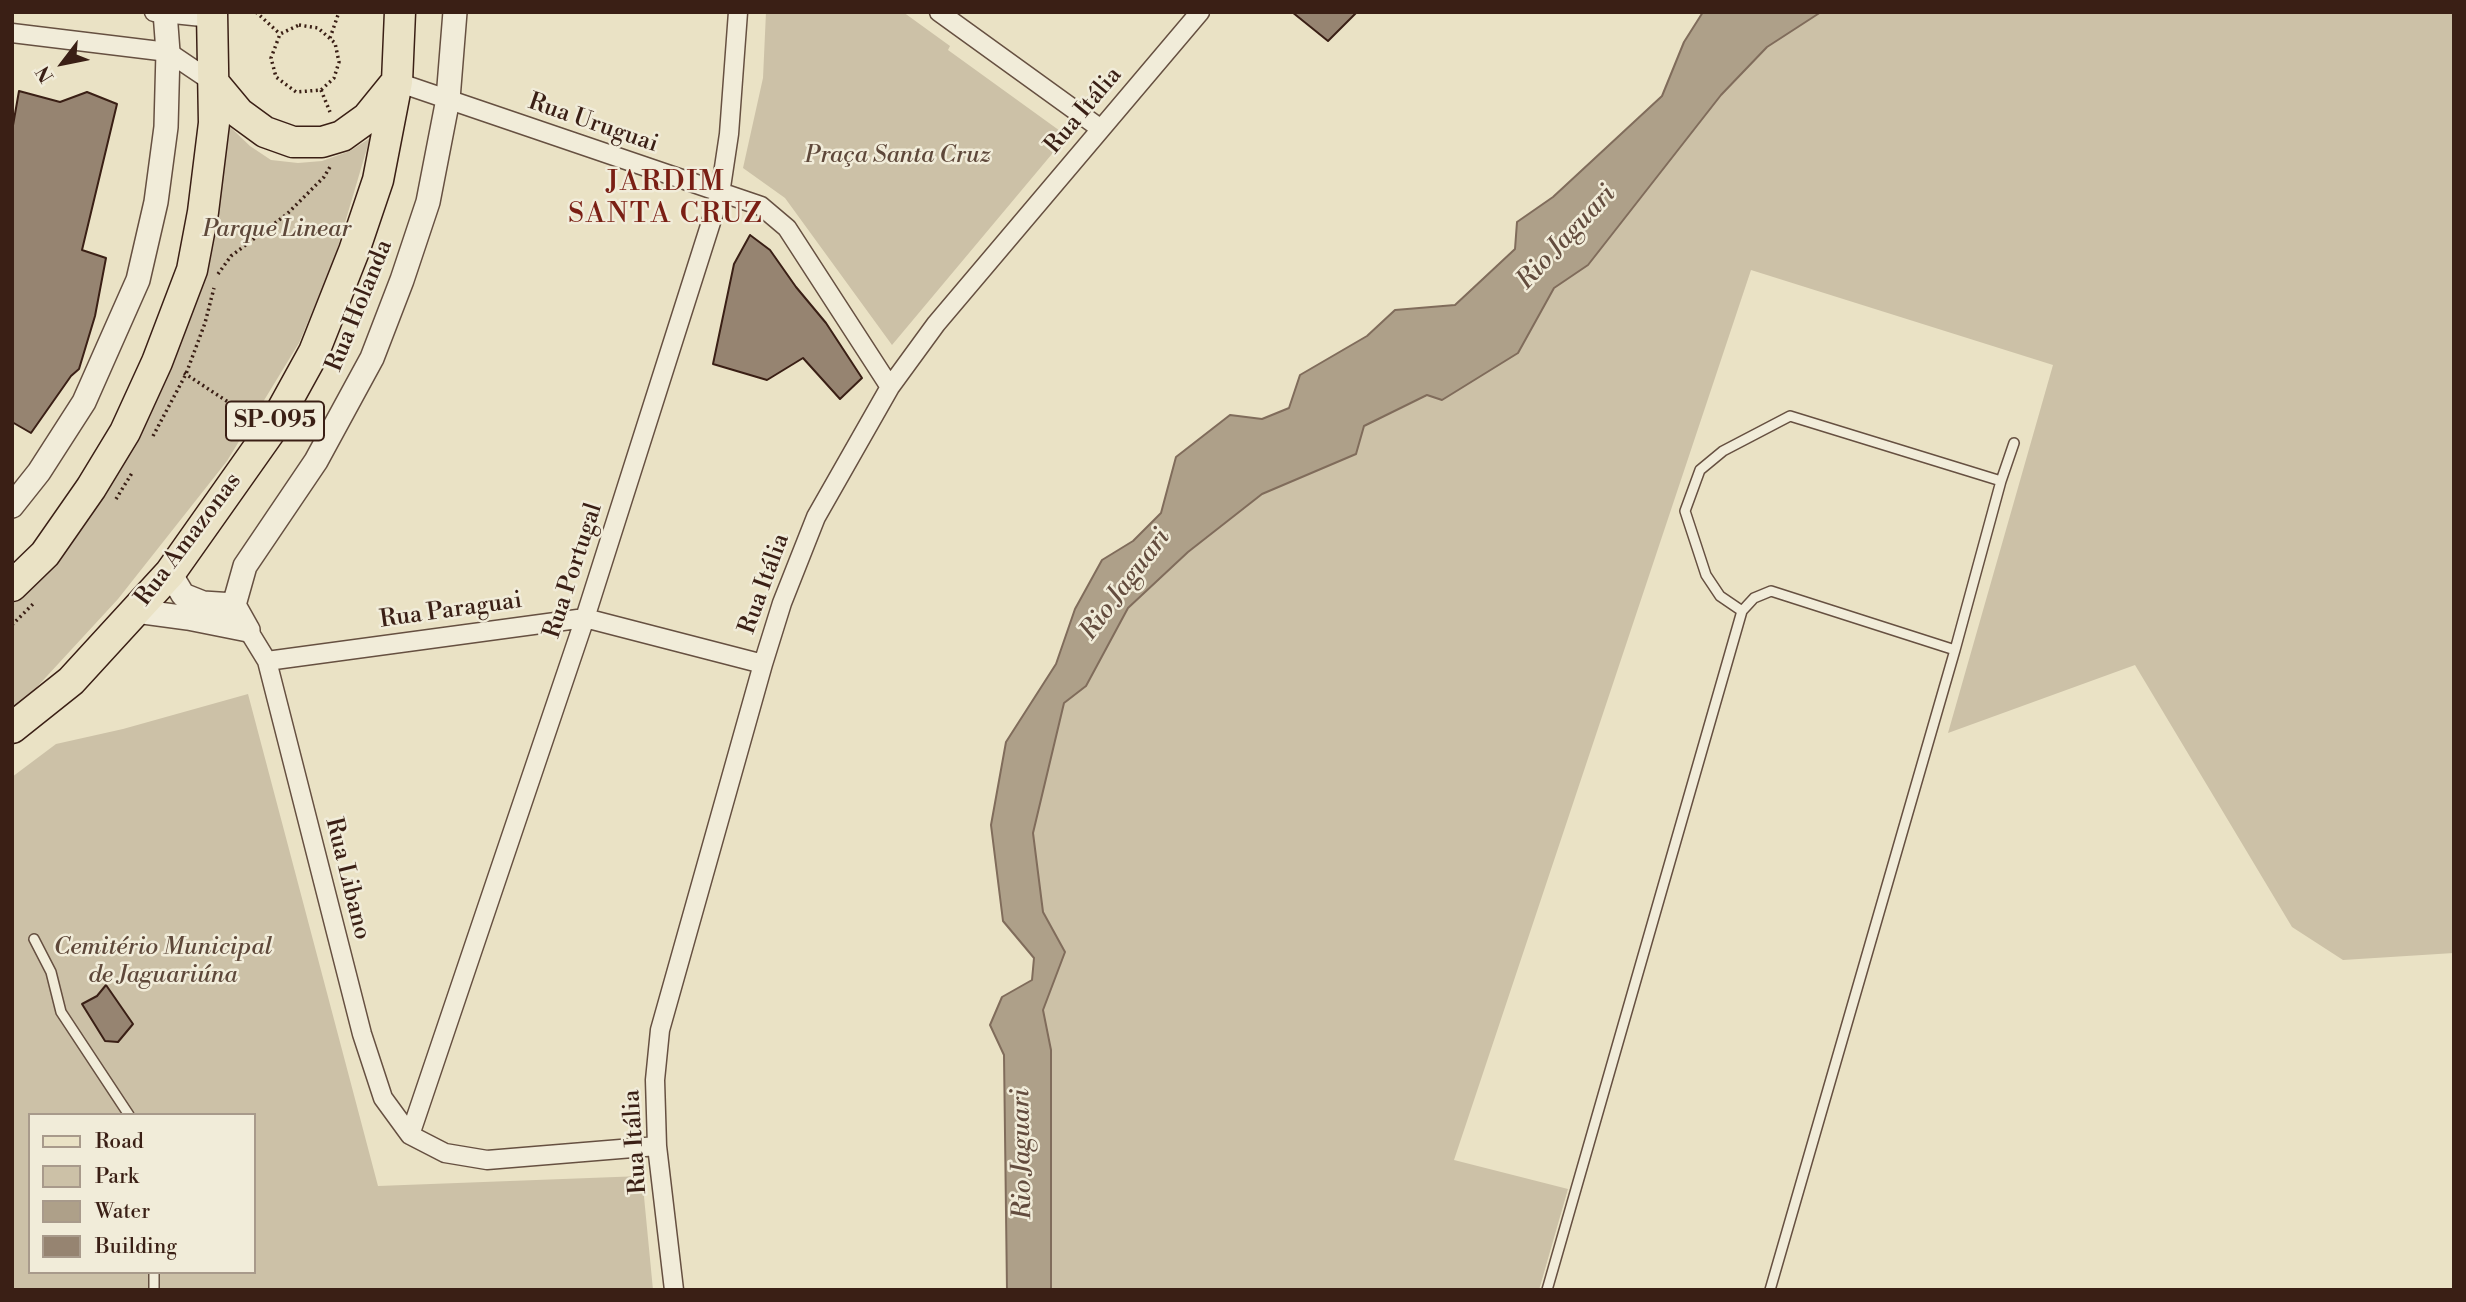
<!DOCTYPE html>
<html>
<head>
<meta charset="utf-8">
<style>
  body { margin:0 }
  #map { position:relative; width:2466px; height:1302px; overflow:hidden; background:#eae2c5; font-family:"Libre Bodoni",serif }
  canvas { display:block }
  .frame { position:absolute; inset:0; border:14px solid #3a1f15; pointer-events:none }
  .legend { position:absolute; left:28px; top:1113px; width:228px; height:161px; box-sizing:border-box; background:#f1ecd9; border:2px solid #a89a8b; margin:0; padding:9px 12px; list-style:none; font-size:21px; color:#3a1f15 }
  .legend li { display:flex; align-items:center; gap:14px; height:35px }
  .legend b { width:35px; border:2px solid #a89a8b }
  .north { position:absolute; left:28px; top:28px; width:70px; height:70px; -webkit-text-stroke:5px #f1ecd9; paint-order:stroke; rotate:238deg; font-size:19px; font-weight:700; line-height:28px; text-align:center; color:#3a1f15 }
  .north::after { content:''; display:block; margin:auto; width:24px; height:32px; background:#3a1f15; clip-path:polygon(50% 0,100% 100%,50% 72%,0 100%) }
</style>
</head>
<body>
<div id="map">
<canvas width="2466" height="1302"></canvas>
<div class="frame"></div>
<ul class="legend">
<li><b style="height:9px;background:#eae2c5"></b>Road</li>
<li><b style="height:19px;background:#ccc1a7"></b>Park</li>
<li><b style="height:19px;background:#aea089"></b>Water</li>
<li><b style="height:19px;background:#968471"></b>Building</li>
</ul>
<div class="north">N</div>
</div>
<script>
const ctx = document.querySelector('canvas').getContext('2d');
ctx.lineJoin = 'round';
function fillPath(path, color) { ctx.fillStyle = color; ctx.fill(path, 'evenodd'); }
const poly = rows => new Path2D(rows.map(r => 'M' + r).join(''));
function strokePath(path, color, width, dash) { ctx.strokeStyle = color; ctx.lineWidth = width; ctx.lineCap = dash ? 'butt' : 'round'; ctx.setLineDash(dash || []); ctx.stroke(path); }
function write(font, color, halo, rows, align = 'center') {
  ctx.font = font + ' "Libre Bodoni",serif'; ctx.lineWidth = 5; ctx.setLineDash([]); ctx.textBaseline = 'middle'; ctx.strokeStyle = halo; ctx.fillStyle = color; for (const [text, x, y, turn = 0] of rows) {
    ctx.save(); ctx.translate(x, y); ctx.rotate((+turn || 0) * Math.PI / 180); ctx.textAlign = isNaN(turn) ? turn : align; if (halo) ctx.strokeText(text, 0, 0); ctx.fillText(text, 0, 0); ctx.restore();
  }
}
const green = poly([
  [766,12,903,12,950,46,948,50,1067,136,892,345,785,198,743,168,763,78],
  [1821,12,2454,12,2454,953,2343,960,2292,927,2135,665,1948,733,2053,365,1751,270,1454,1160,1568,1189,1539,1290,1051,1290,1051,1050,1043,1010,1065,952,1043,912,1033,833,1064,703,1086,686,1128,608,1188,552,1262,494,1356,454,1364,426,1518,353,1554,288,1588,265,1721,95,1767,47],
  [226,123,250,146,271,160,298,163,322,161,350,151,370,138,334,260,299,343,227,461,118,599,12,714,12,602,33,582,87,518,140,437,180,341,212,243,225,154],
  [248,694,378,1186,642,1176,653,1290,12,1290,12,777,56,744,123,729],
  [30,1115,254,1115,254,1272,30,1272]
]);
const water = poly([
  [1703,12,1821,12,1767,47,1721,95,1588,265,1554,288,1518,353,1442,400,1427,395,1364,426,1356,454,1262,494,1188,552,1128,608,1086,686,1064,703,1033,833,1043,912,1065,952,1043,1010,1051,1050,1051,1290,1007,1290,1004,1055,990,1025,1002,997,1032,980,1034,958,1003,921,991,825,1006,742,1056,664,1075,609,1102,560,1133,541,1161,513,1176,457,1230,415,1262,419,1289,408,1300,375,1367,336,1395,310,1455,305,1515,249,1517,222,1553,197,1662,96,1684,42,1703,12]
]);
const building = poly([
  [1292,12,1357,12,1328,41,1292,12],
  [19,91,60,102,87,92,117,104,82,250,106,258,95,316,79,369,71,376,31,433,12,422,12,131,19,91],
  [750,235,770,250,796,287,826,323,862,378,840,399,803,358,767,380,713,364,734,264,750,235],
  [106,985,133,1024,118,1042,105,1041,82,1004,97,996,106,985]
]);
const path = poly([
  [256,12,280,34],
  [299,25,318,28,335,43,339,62,334,78,321,90,296,92,276,77,271,58,280,34,299,25],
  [330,38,339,12],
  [321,90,330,112],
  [218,274,231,256,287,214,324,177,330,167],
  [184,373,251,417],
  [153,436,186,374,205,323,214,288],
  [116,499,132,473],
  [12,625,33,604]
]);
const service = poly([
  [1742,611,1720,596,1706,575,1685,511,1700,470,1723,451,1790,416,2001,481],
  [1955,650,2001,481,2014,443],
  [34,939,51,972,61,1012,129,1115],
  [154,1272,154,1290],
  [1547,1290,1742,611,1754,598,1771,591,1955,650,1770,1290]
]);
const minor = poly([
  [154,12,212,18],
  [939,12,1101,129],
  [12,33,168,52,214,83],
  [397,82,761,206,787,228,890,387],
  [248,630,267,661,362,1034,383,1098,410,1135,445,1153,487,1160,657,1146],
  [267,661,585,618,763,664],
  [410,1135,585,618,720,194,729,134,738,12],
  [674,1290,657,1146,655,1080,660,1030,763,664,782,603,816,517,890,387,936,324,1200,12]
]);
const tertiary = poly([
  [12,506,39,472,84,402,138,280,156,202,166,127,168,52,165,12],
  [170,573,183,595,203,603,234,605],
  [136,611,188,618,248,630],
  [248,630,234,605,245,566,316,461,372,358,402,280,428,202,448,99,455,12]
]);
const primary = poly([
  [214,83,239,113,265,132,293,142,322,142,342,136,367,118,393,86],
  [12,586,45,554,91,488,125,432,157,362,192,270,203,212,214,123,212,12],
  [12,728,71,681,170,573,271,430,314,352,354,251,378,180,397,82,400,12]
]);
const shields = [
  [275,421,98]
];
const shieldNames = [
  ["SP-095",275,421]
];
const streetNames = [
  ["Rua Itália",1084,111,-50],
  ["Rua Uruguai",593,124,19],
  ["Rua Holanda",360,306,-68],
  ["Rua Amazonas",189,540,-53],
  ["Rua Portugal",574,571,-72],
  ["Rua Itália",765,584,-70],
  ["Rua Paraguai",451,611,-8],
  ["Rua Libano",347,879,76],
  ["Rua Itália",636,1142,-94]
];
const parkNames = [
  ["Praça Santa Cruz",898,156],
  ["Parque Linear",277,230],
  ["Cemitério Municipal",163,948],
  ["de Jaguariúna",163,976]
];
const waterNames = [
  ["Rio Jaguari",1567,238,-47],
  ["Rio Jaguari",1126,585,-53],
  ["Rio Jaguari",1023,1154,-91]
];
const quarterNames = [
  ["JARDIM",666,183],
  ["SANTA CRUZ",666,215]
];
fillPath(green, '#ccc1a7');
fillPath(water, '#aea089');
strokePath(water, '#806c5b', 2);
fillPath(building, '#968471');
strokePath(building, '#3a1f15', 2);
strokePath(service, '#665041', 12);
strokePath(minor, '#665041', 21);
strokePath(tertiary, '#665041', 26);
strokePath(primary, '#3a1f15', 33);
strokePath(path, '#3a1f15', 3.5, [2, 3.5]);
strokePath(service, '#f1ecd9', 9);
strokePath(minor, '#f1ecd9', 18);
strokePath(tertiary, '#f1ecd9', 23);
strokePath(primary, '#eae2c5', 30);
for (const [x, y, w] of shields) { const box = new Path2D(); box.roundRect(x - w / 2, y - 19.5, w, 39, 5); ctx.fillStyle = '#f1ecd9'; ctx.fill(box); strokePath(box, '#3a1f15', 2); }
write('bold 23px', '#3a1f15', null, shieldNames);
write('24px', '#3a1f15', '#f1ecd9', streetNames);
write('italic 24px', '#5e483a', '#f1ecd9', parkNames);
write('italic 26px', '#634c3e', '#f1ecd9', waterNames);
ctx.letterSpacing = '2px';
write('28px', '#7a1f14', '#f1ecd9', quarterNames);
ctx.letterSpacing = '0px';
</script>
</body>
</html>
